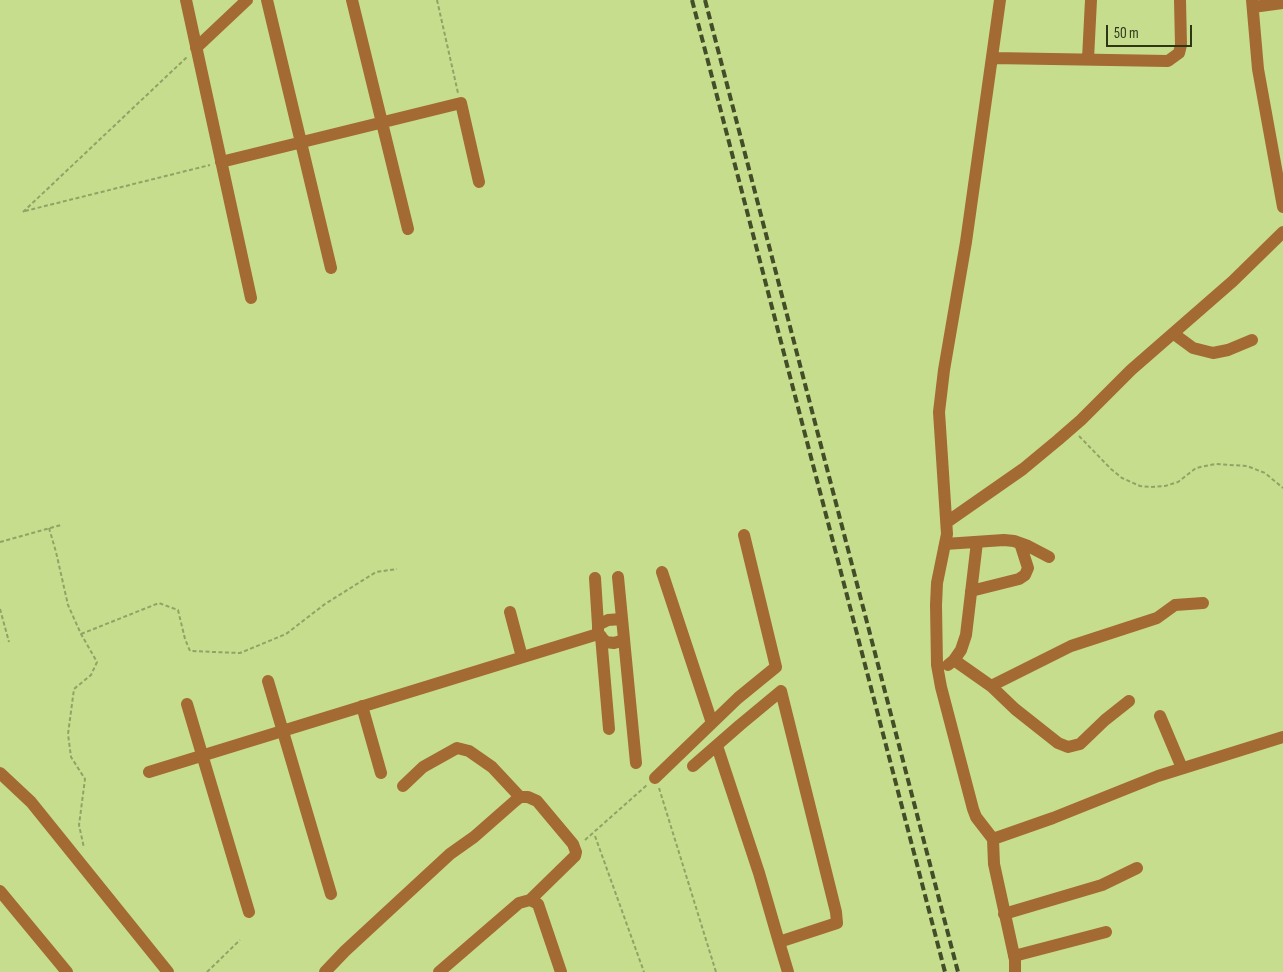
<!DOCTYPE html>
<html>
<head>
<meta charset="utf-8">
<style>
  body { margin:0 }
  #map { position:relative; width:1283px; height:972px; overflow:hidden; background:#c6dd8e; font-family:"Sofia Sans Condensed",sans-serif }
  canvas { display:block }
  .scale { position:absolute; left:1106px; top:25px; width:86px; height:22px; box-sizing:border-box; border:2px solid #2e3616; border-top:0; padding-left:6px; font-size:15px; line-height:18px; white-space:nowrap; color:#2e3616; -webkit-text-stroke:4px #c6dd8e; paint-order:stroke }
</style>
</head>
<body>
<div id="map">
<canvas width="1283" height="972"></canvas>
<div class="scale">50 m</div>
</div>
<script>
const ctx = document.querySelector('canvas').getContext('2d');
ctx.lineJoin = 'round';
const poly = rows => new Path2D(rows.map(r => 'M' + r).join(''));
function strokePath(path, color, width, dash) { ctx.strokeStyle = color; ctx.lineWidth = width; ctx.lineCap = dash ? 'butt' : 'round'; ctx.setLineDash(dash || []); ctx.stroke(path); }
const path = poly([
  [437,0,458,93],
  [25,211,210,165],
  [23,212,187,57],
  [1079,436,1111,469,1122,478,1140,486,1150,487,1165,486,1178,482,1196,468,1215,464,1247,466,1265,473,1283,488],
  [49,528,56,552,68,605,81,634,97,662,91,675,74,689,68,734,71,757,85,779,79,825,84,848],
  [0,542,61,525],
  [0,609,9,642],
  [81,634,159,603,178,610,185,639,190,651,240,653,286,634,325,604,376,572,397,569],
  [659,788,716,972],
  [595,836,644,972],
  [585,840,647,785],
  [207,972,240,940]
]);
const minor = poly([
  [186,0,251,298],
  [267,0,331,268],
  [352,0,408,229],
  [1000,0,966,242,944,370,939,412,947,534,937,583,936,605,937,665,941,687,973,809,976,817,993,839,994,864,1015,960,1015,972],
  [1252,0,1258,69,1283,207],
  [1253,7,1283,3],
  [196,48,247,0],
  [993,58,1168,61,1179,53,1181,45,1180,0],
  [1088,59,1091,0],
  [221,162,461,103,479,182],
  [1174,334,1193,348,1213,353,1228,350,1252,340],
  [947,522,1023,469,1058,440,1081,420,1131,370,1233,281,1283,232],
  [945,544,1004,540,1014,541,1028,546,1049,557],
  [662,572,712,723],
  [618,577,636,763],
  [595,578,598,625],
  [971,591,1019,579,1025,575,1028,568,1020,543],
  [510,612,522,657],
  [622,619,608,620,598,625,598,634,606,642,614,643,624,640],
  [601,636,609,729],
  [954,660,991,686,1015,709,1058,743,1068,747,1080,744,1105,720,1129,701],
  [948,665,954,660,961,650,966,635,977,542],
  [268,681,331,894],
  [991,686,1071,646,1157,618,1175,605,1203,603],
  [187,704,249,912],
  [362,706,381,773],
  [1160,716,1182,768],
  [693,766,740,725,781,691,836,912,837,923,779,942,759,873,717,746],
  [149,772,598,634],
  [0,773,31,802,168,972],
  [655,778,738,698,776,667,744,535],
  [403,786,423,767,457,748,469,751,492,767,520,797],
  [993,839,1053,818,1158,776,1283,737],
  [0,891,67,972],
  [1004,914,1102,885,1137,868],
  [779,942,788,972],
  [1014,956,1106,932],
  [325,972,345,951,450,854,474,837,515,801,520,797,528,797,537,801,573,844,576,852,575,856,530,900],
  [439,972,519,903,530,900,538,904,561,972]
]);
const rail = poly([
  [692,0,945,972],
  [705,0,958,972]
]);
strokePath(path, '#91a364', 2, [4, 2.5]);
strokePath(minor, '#a46a33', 12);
strokePath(rail, '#434d27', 4, [8, 4]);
</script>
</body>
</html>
